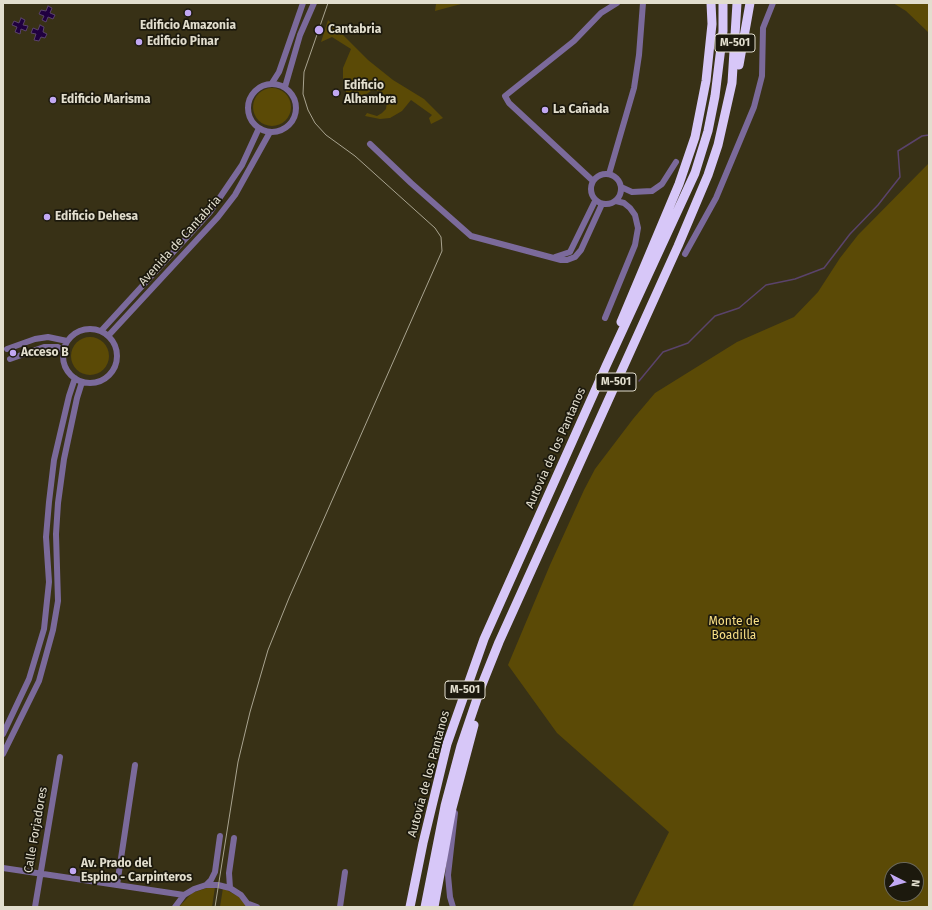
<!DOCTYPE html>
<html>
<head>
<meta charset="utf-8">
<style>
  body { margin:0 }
  #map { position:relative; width:932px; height:910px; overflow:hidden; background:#383116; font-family:"Fira Sans",sans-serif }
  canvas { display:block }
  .frame { position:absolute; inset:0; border:4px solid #e2dece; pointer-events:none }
  .north { position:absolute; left:884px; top:862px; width:40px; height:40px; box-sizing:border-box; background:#1c190d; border:1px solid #6b685a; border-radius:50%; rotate:96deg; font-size:11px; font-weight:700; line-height:16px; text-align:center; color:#e2dece }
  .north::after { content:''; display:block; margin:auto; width:14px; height:18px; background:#c2a8f3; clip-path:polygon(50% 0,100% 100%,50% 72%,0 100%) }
</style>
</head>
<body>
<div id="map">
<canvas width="932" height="910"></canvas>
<div class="frame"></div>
<div class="north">N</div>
</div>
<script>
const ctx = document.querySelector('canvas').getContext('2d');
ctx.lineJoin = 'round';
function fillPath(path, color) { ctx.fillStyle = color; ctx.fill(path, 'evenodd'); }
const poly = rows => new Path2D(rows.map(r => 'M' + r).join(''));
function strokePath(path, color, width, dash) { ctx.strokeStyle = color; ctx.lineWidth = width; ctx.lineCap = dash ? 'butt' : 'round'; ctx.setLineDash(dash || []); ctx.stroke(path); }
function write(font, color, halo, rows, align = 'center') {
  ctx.font = font + ' "Fira Sans",sans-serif'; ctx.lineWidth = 3.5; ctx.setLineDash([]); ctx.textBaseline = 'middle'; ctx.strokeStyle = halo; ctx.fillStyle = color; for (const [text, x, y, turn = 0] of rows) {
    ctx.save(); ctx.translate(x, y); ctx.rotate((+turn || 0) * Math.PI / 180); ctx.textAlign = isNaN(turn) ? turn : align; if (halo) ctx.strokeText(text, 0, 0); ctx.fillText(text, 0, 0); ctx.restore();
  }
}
const green = poly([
  [434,3,460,3,461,4,435,11,436,4],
  [893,3,929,3,929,33,906,11],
  [328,20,368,60,393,80,424,99,443,118,431,124,429,118,432,115,411,100,402,111,390,118,380,119,365,116,367,113,377,116,382,113,386,109,387,102,385,95,379,91,371,91,365,95,363,102,356,99,354,102,351,100,346,92,343,79,343,68,351,49,332,37,321,42],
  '253 107a19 19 0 1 1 38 0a19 19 0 1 1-38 0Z',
  [929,163,929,907,632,907,669,832,557,733,508,665,550,565,584,490,595,469,633,419,655,393,737,342,794,317,818,292,840,258,858,235],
  [892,870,916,870,916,894,892,894],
  '71 356a19 19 0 1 1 38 0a19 19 0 1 1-38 0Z',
  [215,887,212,907,179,907,192,893,207,888],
  [223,888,239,897,247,907,220,907]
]);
const water = poly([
  [48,6,52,8,50,13,55,15,53,19,48,17,46,22,42,20,44,16,39,14,41,10,46,11,48,6],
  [21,18,25,20,23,25,28,26,26,31,21,29,20,34,15,32,17,27,12,25,14,21,19,23,21,18],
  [40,25,44,27,43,32,47,34,45,38,41,37,39,41,34,40,36,34,31,33,33,28,38,30,40,25]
]);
const stream = poly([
  [639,381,663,352,688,343,715,316,739,308,766,285,795,279,824,268,850,234,878,205,900,177,898,151,922,136,929,135]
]);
const minor = poly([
  [272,83,279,72,303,3],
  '248 108a24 24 0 1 1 48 0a24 24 0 1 1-48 0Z',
  [285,87,300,35,314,3],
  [370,144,411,183,471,236,561,260,567,260,575,257,581,250,602,204],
  '591 189a15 15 0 1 1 30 0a15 15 0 1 1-30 0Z',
  [609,174,634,88,639,55,643,3],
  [593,181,509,103,505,96,574,41,601,13,617,3],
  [621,187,632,192,652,191,662,184,676,162],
  [685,254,716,198,754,107,762,76,763,28,773,3],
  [555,257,570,252,595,201],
  [605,318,635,245,638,228,635,215,630,208,624,203,616,201],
  '63 356a27 27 0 1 1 54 0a27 27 0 1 1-54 0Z',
  [101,331,210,212,242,165,259,128],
  [108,336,218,217,235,195,270,132],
  [7,349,35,339,48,337,67,341],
  [10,359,44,347,58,347,63,351],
  [3,734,29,679,44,629,49,582,46,537,49,502,54,460,69,396,75,378],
  [3,754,39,681,53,630,58,601,56,534,58,503,64,459,77,398,82,382],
  [3,868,184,895],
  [117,885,135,765],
  [206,885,211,880,215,872,220,836],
  [230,888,229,873,234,838],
  [249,904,257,907],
  [35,907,60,757],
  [175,907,184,895,194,889,206,885,218,885,230,888,241,895,250,907],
  [340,907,345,872],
  [453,907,450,897,448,875,455,813]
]);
const highway = poly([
  [739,65,750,3],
  [621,322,679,184,695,137,706,81,712,24,711,3],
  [410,907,423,843,447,744,484,639,606,366,695,173,708,131,715,96,723,31,723,3],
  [425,907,445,806,461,746,481,687,499,642,678,246,708,175,718,145,732,83,737,3],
  [434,907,452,808,474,725]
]);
const tram = poly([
  [215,907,238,762,250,712,268,650,289,598,442,251,441,237,435,228,355,156,326,135,315,123,308,110,303,94,304,72,328,3]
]);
const markers = [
  [188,13,4,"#c2a8f3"],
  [319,30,5,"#c2a8f3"],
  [139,42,4,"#c2a8f3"],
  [336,93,4,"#c2a8f3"],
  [53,100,4,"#c2a8f3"],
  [545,110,4,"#c2a8f3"],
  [47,217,4,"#c2a8f3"],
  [13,353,4,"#c2a8f3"],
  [73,871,4,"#c2a8f3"]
];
const shields = [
  [735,43,40],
  [616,382,40],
  [465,690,40]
];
const shieldNames = [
  ["M-501",735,43],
  ["M-501",616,382],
  ["M-501",465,690]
];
const poiNames = [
  ["Edificio Amazonia",188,26,"center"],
  ["Cantabria",328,30],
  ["Edificio Pinar",147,42],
  ["Edificio",344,86],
  ["Alhambra",344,100],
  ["Edificio Marisma",61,100],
  ["La Cañada",553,110],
  ["Edificio Dehesa",55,217],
  ["Acceso B",21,353],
  ["Av. Prado del",81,864],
  ["Espino - Carpinteros",81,878]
];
const streetNames = [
  ["Avenida de Cantabria",180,241,-48],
  ["Autovía de los Pantanos",556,448,-66],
  ["Autovía de los Pantanos",429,774,-75],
  ["Calle Forjadores",36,830,-80]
];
const parkNames = [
  ["Monte de",734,622],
  ["Boadilla",734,636]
];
fillPath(green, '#5b4a06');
fillPath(water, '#200040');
strokePath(water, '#5a436b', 1);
strokePath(stream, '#5a436b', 1.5);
strokePath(minor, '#7b6a9b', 6);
strokePath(highway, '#d7c7f8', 9);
strokePath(tram, '#a9a490', 1);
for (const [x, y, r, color] of markers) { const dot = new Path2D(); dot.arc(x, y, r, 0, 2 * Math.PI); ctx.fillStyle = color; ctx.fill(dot); strokePath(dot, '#1c190d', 1.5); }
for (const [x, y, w] of shields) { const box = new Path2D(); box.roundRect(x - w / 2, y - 9, w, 18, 3); ctx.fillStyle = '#1c190d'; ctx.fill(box); strokePath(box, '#e2dece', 1); }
write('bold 11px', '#e2dece', null, shieldNames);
write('bold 12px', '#e2dece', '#1c190d', poiNames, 'left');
write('12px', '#e2dece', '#1c190d', streetNames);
write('12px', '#f9df85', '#1c190d', parkNames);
</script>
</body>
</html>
